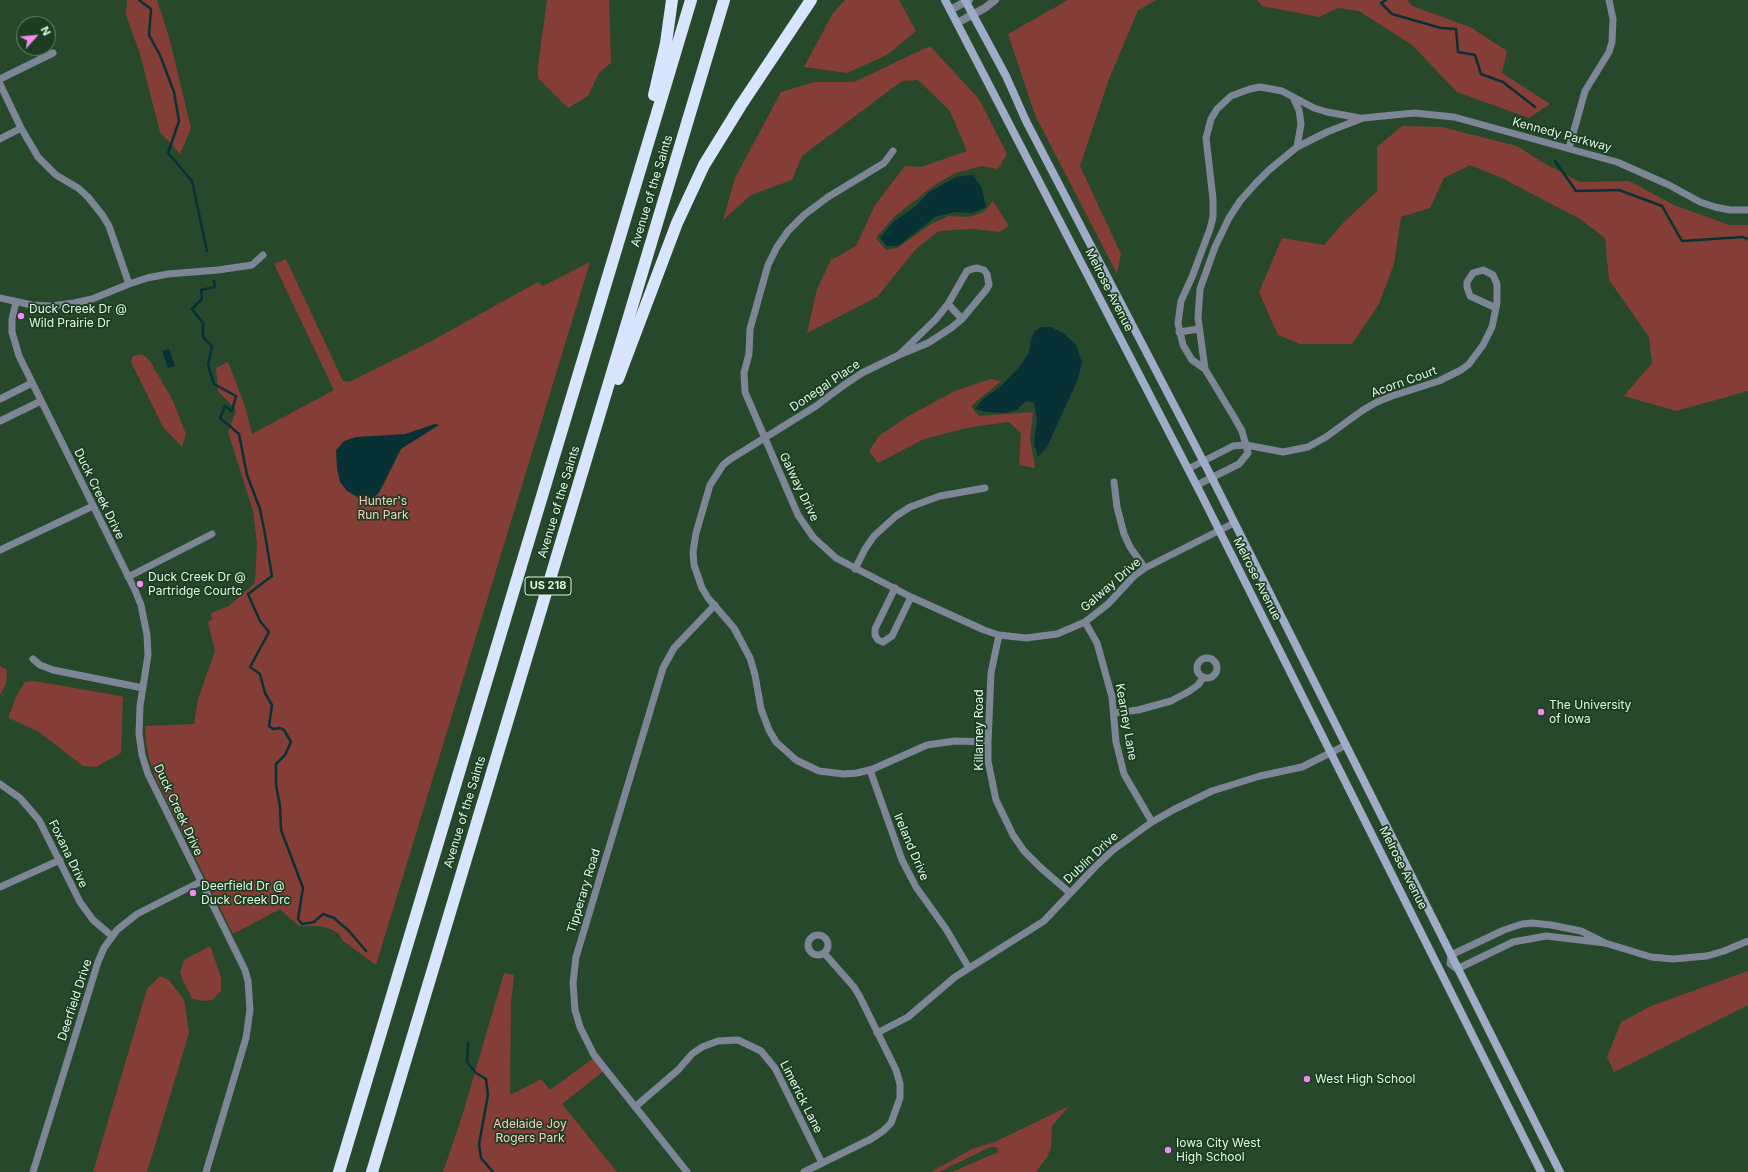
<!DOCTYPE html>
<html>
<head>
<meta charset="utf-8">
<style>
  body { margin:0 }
  #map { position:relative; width:1748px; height:1172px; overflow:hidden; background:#27482b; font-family:Inter,sans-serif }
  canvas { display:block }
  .north { position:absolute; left:16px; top:16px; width:40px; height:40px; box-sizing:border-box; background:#1c3d21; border:1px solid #6c876f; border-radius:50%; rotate:63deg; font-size:11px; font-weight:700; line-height:16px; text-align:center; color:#e3f7e4 }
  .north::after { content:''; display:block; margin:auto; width:14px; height:18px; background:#f28af3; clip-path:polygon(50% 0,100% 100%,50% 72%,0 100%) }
</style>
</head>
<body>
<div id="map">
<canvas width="1748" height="1172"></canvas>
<div class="north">N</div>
</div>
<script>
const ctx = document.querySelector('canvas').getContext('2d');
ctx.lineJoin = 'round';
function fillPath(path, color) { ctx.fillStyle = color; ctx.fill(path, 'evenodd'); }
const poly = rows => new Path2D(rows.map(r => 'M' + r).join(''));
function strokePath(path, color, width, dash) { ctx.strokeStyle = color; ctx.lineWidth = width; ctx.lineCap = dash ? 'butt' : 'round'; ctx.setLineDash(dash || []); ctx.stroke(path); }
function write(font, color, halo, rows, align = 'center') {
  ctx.font = font + ' Inter,sans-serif'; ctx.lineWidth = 3.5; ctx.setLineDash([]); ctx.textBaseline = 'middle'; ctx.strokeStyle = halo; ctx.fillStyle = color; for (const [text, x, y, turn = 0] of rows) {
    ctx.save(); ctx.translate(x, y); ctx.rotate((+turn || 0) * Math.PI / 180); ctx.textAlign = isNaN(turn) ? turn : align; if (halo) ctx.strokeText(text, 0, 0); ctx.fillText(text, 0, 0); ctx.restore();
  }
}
const green = poly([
  [127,0,157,0,169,37,191,128,180,154,160,132,140,54,126,15],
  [547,0,609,0,611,63,599,73,588,96,568,108,538,78,538,66],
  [845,0,899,0,916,31,887,55,847,73,804,67,833,13],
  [1068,0,1157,0,1138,10,1109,79,1080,166,1121,254,1117,274,1035,115,1008,34],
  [1257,0,1407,0,1412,6,1470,27,1507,51,1502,73,1550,104,1529,118,1457,92,1412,45,1359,11,1338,8,1319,17,1262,6],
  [930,46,979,99,1007,154,998,169,982,166,955,173,933,186,894,217,876,238,886,250,897,248,931,224,949,216,968,217,984,212,993,201,1009,226,999,232,974,229,939,231,916,249,877,297,807,333,817,289,831,260,856,246,875,205,905,166,921,167,967,151,950,111,918,80,902,81,802,156,792,180,751,195,723,220,735,178,781,92,814,82,854,82],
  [1402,126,1442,127,1517,146,1542,162,1580,182,1629,181,1674,205,1729,225,1748,225,1748,391,1676,411,1624,396,1652,363,1649,337,1609,280,1605,238,1580,219,1502,178,1470,165,1444,178,1430,208,1401,217,1394,264,1379,304,1352,344,1300,344,1278,335,1259,292,1282,238,1324,245,1343,223,1377,191,1377,147],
  [286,259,343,381,349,382,426,344,538,282,543,286,590,262,376,965,343,941,339,934,331,929,320,926,299,926,280,909,233,934,156,779,149,758,146,742,145,726,194,724,198,699,215,651,208,622,212,619,211,613,229,606,255,583,257,544,253,511,228,432,236,410,218,391,216,368,228,362,245,406,252,434,334,390,274,264],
  [142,354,150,361,173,401,186,434,182,447,163,427,131,362,133,356],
  [990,379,1001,381,971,406,979,416,1033,412,1030,439,1035,468,1019,465,1021,433,1009,422,971,427,924,439,878,463,869,451,879,436,910,415,955,391],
  [0,666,7,670,6,684,0,695],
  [34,681,121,696,123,698,121,753,96,767,83,766,39,732,9,718,9,715,18,693,25,682],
  [210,946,221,977,221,991,212,1000,204,1001,193,999,187,989,180,973,184,960],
  [1748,971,1748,1005,1614,1072,1607,1057,1621,1022,1651,1006],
  [504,973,514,975,511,1003,510,1095,541,1079,550,1090,595,1057,605,1070,562,1104,617,1172,443,1172,463,1113],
  [160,976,169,980,184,1000,189,1033,147,1172,93,1172,147,989],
  [1069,1106,1052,1126,1051,1148,1047,1157,1036,1172,952,1172,998,1152,997,1147,990,1147,939,1172,931,1172,972,1149,995,1142]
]);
const water = poly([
  [973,175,982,188,986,207,973,213,955,212,935,217,898,246,887,246,880,238,893,222,916,206,929,192,956,177],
  [1042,327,1051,327,1065,334,1076,345,1082,362,1078,379,1047,447,1038,457,1034,444,1037,419,1034,403,1026,401,1017,410,1005,413,985,412,975,409,983,399,1001,386,1021,365,1029,352,1031,339,1035,331],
  [169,349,175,366,168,368,162,351],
  [435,424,439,425,401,449,379,493,372,498,361,499,347,491,340,482,337,469,336,450,344,441,356,437,405,434]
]);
const stream = poly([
  [139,0,151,9,149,35,160,55,174,92,179,121,168,153,192,181,207,251],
  [1386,0,1381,3,1392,14,1441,28,1456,29,1458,52,1475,55,1481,74,1503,82,1535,107],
  [1555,161,1576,191,1619,190,1662,206,1682,241,1743,237,1748,239],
  [214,281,215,287,201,290,202,299,192,309,203,323,203,337,212,346,208,365,214,384,236,396,232,411,225,406,220,418,239,434,247,475,260,509,264,529,272,576,248,594,260,621,269,632,250,667,260,674,265,693,272,705,269,726,273,729,280,728,284,730,291,742,285,755,276,764,276,785,280,806,281,830,303,888,298,919,302,924,314,922,323,914,334,918,349,931,366,951],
  [468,1043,467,1062,476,1073,486,1079,488,1095,479,1144,481,1158,493,1172]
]);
const minor = poly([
  [0,79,53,53],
  [0,84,21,128,38,157,56,175,78,188,88,197,103,216,109,226,129,284],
  [1293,97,1299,110,1301,124,1297,147],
  [0,139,21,128],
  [1569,148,1585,91,1609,52,1612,42,1613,19,1609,0],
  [893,151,884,163,828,197,804,215,788,231,777,247,768,265,750,329,749,354,744,373,745,392,798,515,813,537,836,558,911,597,984,630,999,635,1026,638,1057,634,1085,622,1108,604,1134,576,1145,568,1234,523],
  [0,298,32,305,51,306,74,303,92,299,129,284,147,278,168,274,218,270,252,265,263,255],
  [16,302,12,319,12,332,19,356,135,590,141,605,147,635,148,655,140,706,139,734,142,755,148,774,245,970,248,981,250,1010,246,1038,206,1172],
  [948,304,962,319],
  [1179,332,1199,329],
  [899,355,936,319,948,304,967,271,972,269,977,268,984,270,987,274,989,285,986,290,962,319,951,328,928,343,899,355,862,373,844,385,816,406,729,460,723,465,710,485,696,533,693,552,694,565,702,588,708,598,734,628,750,658,755,675,761,709,769,730,776,742,796,760,819,771,844,774,857,773,873,769,927,745,955,741,988,742],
  [1205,369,1198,318,1200,289,1215,247,1229,218,1240,201,1256,183,1269,170,1297,147,1327,132,1363,118,1414,113,1454,117,1617,162,1669,185,1700,202,1715,207,1730,210,1748,210],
  [0,399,32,383],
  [0,421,41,401],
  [1188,469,1233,446,1246,445,1283,452,1308,447,1326,437,1363,410,1377,402,1392,396,1439,381,1461,370,1469,364,1483,345,1492,327,1496,308,1497,302,1497,284,1493,275,1483,270,1473,273,1467,282,1467,287,1470,296,1496,308],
  [1114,482,1117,507,1124,534,1130,547,1145,568],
  [1197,485,1239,464,1248,453,1242,431,1234,417,1205,369,1192,360,1183,345,1178,323,1181,301,1192,277,1210,229,1213,217,1213,199,1206,138,1211,119,1217,109,1231,96,1250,89,1260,87,1282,91,1314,108,1327,112,1360,118],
  [0,550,93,506],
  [855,569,865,549,874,536,896,516,910,507,940,496,985,488],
  [128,577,212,534],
  [895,588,875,629,875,635,878,640,883,642,892,636,911,597],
  [1085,622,1097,643,1112,697,1116,742,1124,774,1152,822],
  [999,635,991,673,988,742,988,761,996,800,1013,835,1024,851,1041,868,1070,893],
  '1197 668a10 10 0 1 1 20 0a10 10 0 1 1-20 0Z',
  [33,659,40,665,53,670,143,688],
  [1115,713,1138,710,1171,701,1188,692,1198,685,1203,678],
  [870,770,902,860,916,887,946,929,969,968],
  [0,784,20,798,39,820,80,902,93,920,112,936],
  [0,887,60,860],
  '808 945a10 10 0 1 1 20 0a10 10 0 1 1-20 0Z',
  [1605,943,1581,931,1551,925,1532,923,1522,924,1504,930,1451,955,1450,964,1457,969,1513,942,1546,936,1605,943,1651,957,1673,959,1707,956,1724,951,1748,941],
  [877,1033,908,1017,955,977,1044,921,1095,867,1113,850,1152,822,1173,810,1212,791,1260,776,1302,767,1346,745],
  [635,1107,678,1070,692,1054,702,1047,718,1041,738,1040,761,1051,775,1068,822,1163],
  [33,1172,98,962,104,948,117,930,137,914,200,882],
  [687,1172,594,1055,580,1027,575,1010,573,983,576,957,663,668,674,648,715,605],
  [804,1172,871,1139,883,1131,891,1123,900,1098,900,1084,896,1070,860,997,854,987,824,953]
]);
const tertiary = poly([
  [950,10,969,0],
  [957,23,985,8,995,0]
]);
const secondary = poly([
  [945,0,1201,494,1541,1172],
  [965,0,1006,76,1026,121,1212,478,1560,1172]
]);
const motorway = poly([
  [654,95,666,43,672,0],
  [618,379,677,223,704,165,741,105,811,0],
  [339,1172,691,0],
  [372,1172,724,0]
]);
const markers = [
  [21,316,4,"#f28af3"],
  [140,584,4,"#f28af3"],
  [1541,712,4,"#f28af3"],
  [193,893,4,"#f28af3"],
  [1307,1079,4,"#f28af3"],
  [1168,1150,4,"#f28af3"]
];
const shields = [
  [548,586,46]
];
const shieldNames = [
  ["US 218",548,586]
];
const streetNames = [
  ["Kennedy Parkway",1562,135,15],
  ["Avenue of the Saints",652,191,-73],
  ["Melrose Avenue",1109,290,63],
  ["Acorn Court",1404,382,-20],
  ["Donegal Place",825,386,-34],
  ["Galway Drive",799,487,64],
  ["Duck Creek Drive",99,494,64],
  ["Avenue of the Saints",559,502,-73],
  ["Melrose Avenue",1257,579,63],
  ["Galway Drive",1111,585,-41],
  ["Kearney Lane",1126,722,80],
  ["Killarney Road",979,730,-90],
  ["Duck Creek Drive",178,810,65],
  ["Avenue of the Saints",465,812,-73],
  ["Ireland Drive",911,847,67],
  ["Foxana Drive",68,854,64],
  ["Dublin Drive",1091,858,-43],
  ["Melrose Avenue",1403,868,63],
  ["Tipperary Road",584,891,-73],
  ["Deerfield Drive",75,1000,-72],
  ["Limerick Lane",801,1097,63]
];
const poiNames = [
  ["Duck Creek Dr @",29,309],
  ["Wild Prairie Dr",29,323],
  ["Duck Creek Dr @",148,577],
  ["Partridge Courtc",148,591],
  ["The University",1549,705],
  ["of Iowa",1549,719],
  ["Deerfield Dr @",201,886],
  ["Duck Creek Drc",201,900],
  ["West High School",1315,1079],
  ["Iowa City West",1176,1143],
  ["High School",1176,1157]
];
const parkNames = [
  ["Hunter's",383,501],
  ["Run Park",383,515],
  ["Adelaide Joy",530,1124],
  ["Rogers Park",530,1138]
];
fillPath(green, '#853e37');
fillPath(water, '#083136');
strokePath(stream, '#083136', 2.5);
strokePath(minor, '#7d8597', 7);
strokePath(tertiary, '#7d8597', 8);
strokePath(secondary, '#9fabc8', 8);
strokePath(motorway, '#d9e4ff', 12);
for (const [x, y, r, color] of markers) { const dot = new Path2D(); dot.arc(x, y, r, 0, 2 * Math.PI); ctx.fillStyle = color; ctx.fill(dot); strokePath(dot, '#1c3d21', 1.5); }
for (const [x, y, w] of shields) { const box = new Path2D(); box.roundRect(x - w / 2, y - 9, w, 18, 3); ctx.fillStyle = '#1c3d21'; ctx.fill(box); strokePath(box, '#e3f7e4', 1); }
write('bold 11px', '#e3f7e4', null, shieldNames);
write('12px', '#e3f7e4', '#1c3d21', streetNames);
write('12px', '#e3f7e4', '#1c3d21', poiNames, 'left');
write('12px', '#fbcbc4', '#1c3d21', parkNames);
</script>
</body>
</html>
